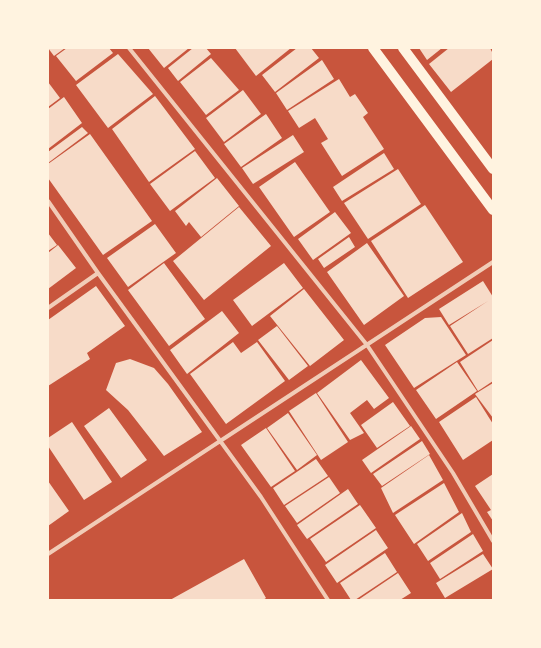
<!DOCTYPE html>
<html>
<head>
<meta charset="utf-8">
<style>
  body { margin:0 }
  #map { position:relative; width:541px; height:648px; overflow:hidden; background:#c8553d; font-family:"Zilla Slab",serif }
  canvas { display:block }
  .frame { position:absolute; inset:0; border:49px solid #fff3e0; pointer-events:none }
</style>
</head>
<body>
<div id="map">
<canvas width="541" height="648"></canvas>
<div class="frame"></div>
</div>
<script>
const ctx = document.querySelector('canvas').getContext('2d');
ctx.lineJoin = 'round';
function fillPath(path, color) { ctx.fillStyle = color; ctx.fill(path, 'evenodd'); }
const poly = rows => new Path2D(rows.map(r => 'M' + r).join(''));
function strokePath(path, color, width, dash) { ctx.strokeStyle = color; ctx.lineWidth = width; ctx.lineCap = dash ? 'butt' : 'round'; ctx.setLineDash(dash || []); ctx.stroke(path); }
const building = poly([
  [48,48,65,48,54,56],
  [67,48,109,48,113,53,76,81,56,56],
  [148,48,189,48,164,68],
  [193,48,206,48,211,54,178,81,168,68],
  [235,48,291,48,256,76],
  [297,48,311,48,319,58,275,92,262,75],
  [419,48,442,48,427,60],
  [449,48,490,48,493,54,493,59,451,92,429,64],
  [118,54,153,94,108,128,76,85],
  [211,58,239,90,206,115,180,82],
  [322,60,334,79,287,110,276,93],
  [339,79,350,97,355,94,368,113,363,117,384,149,342,176,321,143,328,139,315,118,299,128,288,111],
  [48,82,60,98,48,107],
  [243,90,261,114,224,142,206,118],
  [155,96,195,149,149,182,112,129],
  [64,97,82,123,48,149,48,109],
  [266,114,282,138,241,167,224,144],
  [82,127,88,133,48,163,48,152],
  [90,134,152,221,103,255,48,178,48,164],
  [293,135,304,152,253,184,242,168],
  [195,151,215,178,170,211,150,184],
  [384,153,394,169,342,201,333,187],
  [295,162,330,212,294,237,259,187],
  [398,169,421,204,368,239,344,203],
  [217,178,239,206,201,237,189,222,186,226,175,211],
  [425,205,463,262,408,298,371,241],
  [239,207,271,246,204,300,173,261],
  [335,212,351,233,313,260,298,239],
  [155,224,176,253,128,287,107,258],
  [48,233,57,245,48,251],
  [349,237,355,247,324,268,318,259],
  [367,243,404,296,364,325,327,272],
  [58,245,76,268,48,289,48,253],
  [164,263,205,319,169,346,128,290],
  [284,263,303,288,252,326,233,300],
  [483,281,493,297,493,338,468,354,450,326,488,301,449,325,439,309],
  [96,286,125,326,87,353,90,359,48,386,48,320],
  [304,289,344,340,310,366,270,316],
  [222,311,239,333,187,374,170,350],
  [441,317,466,355,414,388,385,345,425,318],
  [277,326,308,366,289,380,258,340],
  [493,340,493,381,478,391,460,362],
  [233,342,241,353,257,342,285,381,226,424,190,374],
  [130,359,154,368,168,384,202,432,164,456,128,410,106,390,116,363],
  [361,360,389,398,374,409,367,400,350,413,364,433,350,440,317,393],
  [457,362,477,391,436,419,416,390],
  [493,383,493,418,475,394],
  [316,393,348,442,321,460,289,411],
  [476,397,493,424,493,440,463,460,439,422],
  [393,402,410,426,377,448,361,425],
  [109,408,147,460,121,478,84,426],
  [288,413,317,455,297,470,267,428],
  [72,422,112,482,84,500,48,446,48,438],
  [411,426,420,439,371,473,362,460],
  [266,428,295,471,271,487,241,445],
  [422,441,430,454,382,486,373,474],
  [429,455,443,480,393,513,381,488],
  [316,459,328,476,284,505,273,488],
  [493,474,493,521,487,512,491,510,475,486],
  [329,477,340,493,297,523,285,506],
  [48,481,69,511,48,526],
  [444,483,459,512,414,544,395,515],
  [348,489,358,504,307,539,297,525],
  [360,505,376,528,326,562,310,539],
  [462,513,471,532,428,561,417,544],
  [376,530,388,548,337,583,325,565],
  [473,534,483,551,440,579,430,563],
  [385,553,397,572,355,600,351,600,340,583],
  [483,554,493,569,445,598,436,583],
  [244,559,266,598,263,600,170,600],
  [398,573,411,593,400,600,358,600]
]);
const minor = poly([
  [129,48,367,345,453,473,493,541],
  [48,201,98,273,261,497,328,600],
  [48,308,98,273],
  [48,554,493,262]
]);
const primary = poly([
  [373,48,493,210],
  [403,48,493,169]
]);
fillPath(building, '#f7dbc8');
strokePath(minor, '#f1ccb7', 4);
strokePath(primary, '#fff3e0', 10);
</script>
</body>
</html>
